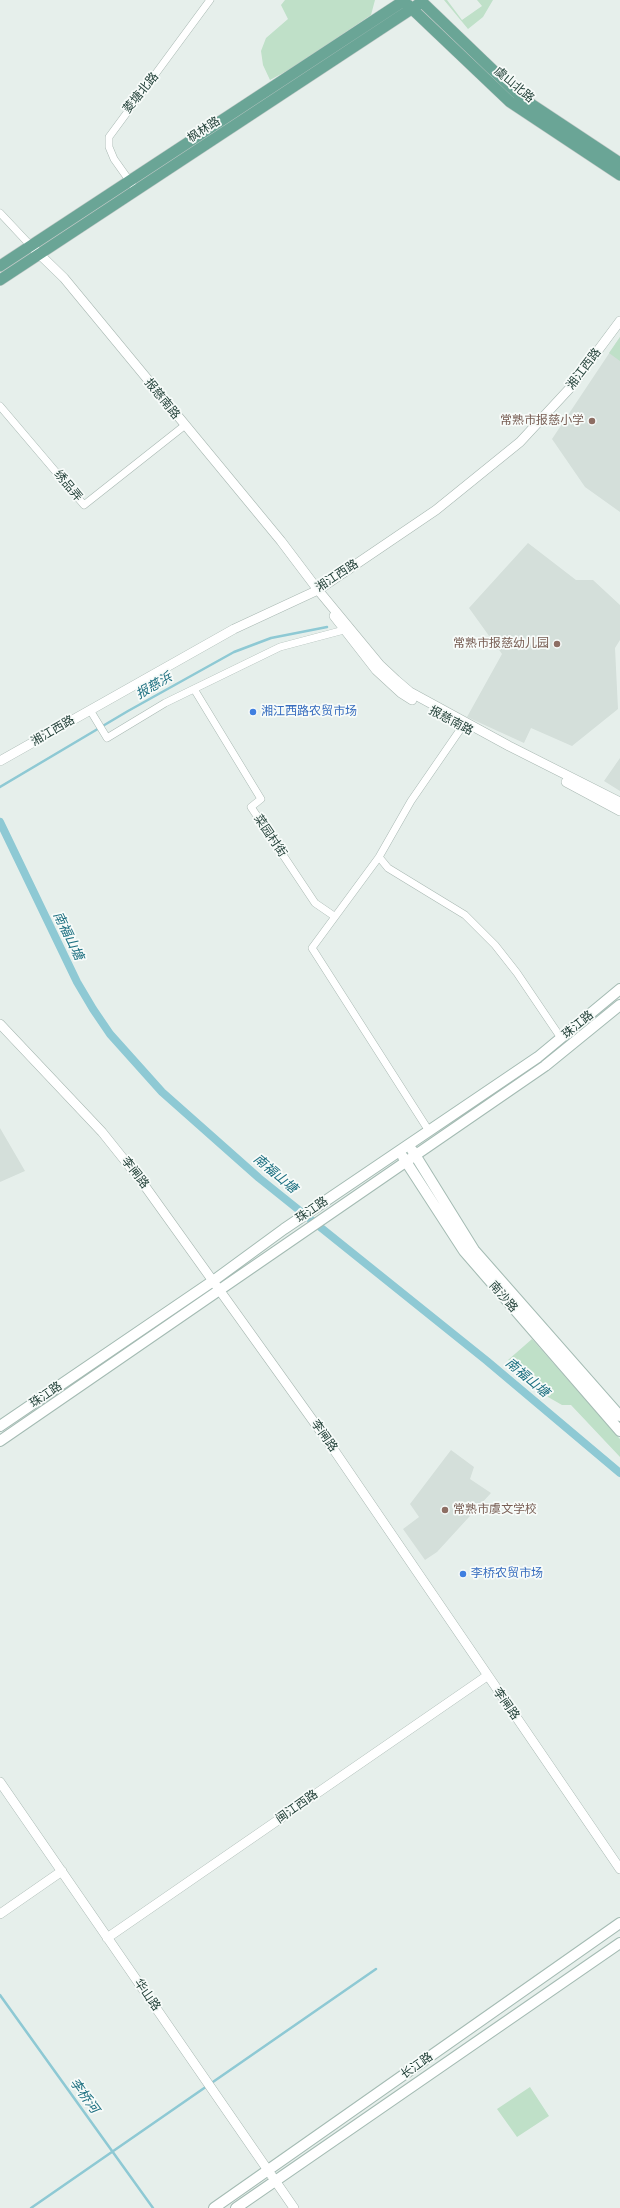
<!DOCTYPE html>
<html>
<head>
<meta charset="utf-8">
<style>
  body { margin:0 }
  canvas { display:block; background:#e6efeb }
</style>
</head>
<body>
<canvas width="620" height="2208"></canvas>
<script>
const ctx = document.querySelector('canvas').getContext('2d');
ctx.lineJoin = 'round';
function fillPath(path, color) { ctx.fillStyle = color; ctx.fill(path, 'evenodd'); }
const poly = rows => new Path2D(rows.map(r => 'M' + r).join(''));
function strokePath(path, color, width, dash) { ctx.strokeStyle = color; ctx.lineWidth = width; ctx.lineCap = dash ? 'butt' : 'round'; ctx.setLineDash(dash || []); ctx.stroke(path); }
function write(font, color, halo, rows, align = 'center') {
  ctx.font = font + ' "Fira Sans","Noto Sans SC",sans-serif'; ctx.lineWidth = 3.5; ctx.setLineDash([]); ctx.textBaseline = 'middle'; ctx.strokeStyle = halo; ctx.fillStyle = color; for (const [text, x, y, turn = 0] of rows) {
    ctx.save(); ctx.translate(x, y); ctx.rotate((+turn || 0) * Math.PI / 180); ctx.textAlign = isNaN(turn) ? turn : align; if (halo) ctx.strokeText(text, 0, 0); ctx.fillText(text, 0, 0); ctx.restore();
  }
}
const built = poly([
  [620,337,620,512,585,487,552,439],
  [528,543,576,580,593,580,620,605,620,640,615,648,618,709,572,746,531,728,524,743,467,717,502,654,469,608],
  [620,758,620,791,604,781],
  [0,1128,25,1171,0,1182],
  [451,1450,474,1467,470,1479,491,1493,437,1552,425,1560,403,1529,419,1517,410,1504]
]);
const green = poly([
  [285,0,375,0,371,15,294,67,270,80,263,65,261,51,266,38,288,19,281,5],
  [444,0,447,0,462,20,482,6,477,0,493,0,483,17,468,29],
  [620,337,620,361,609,353],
  [532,1339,620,1439,620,1457,571,1405,562,1405,548,1397,537,1377,508,1360],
  [530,2087,549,2116,517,2137,497,2109]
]);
const stream = poly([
  [0,787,128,711,234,652,271,638,327,627],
  [0,1995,153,2208],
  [31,2208,376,1969]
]);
const canal = poly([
  [0,822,77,982,93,1009,110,1034,162,1092,259,1178,487,1361,620,1473]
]);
const minor = poly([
  [136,190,114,159,109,147,109,137,210,0],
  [0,213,31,246],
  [0,406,84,505,184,426],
  [194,689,261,799,251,807,315,903,334,916],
  [90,710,107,738,165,703,280,647,344,630],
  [379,857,388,868,465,915,495,945,517,973,561,1038],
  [429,1131,312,948,379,857,411,801,462,727]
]);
const tertiary = poly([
  [31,246,64,278,281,541,318,590,380,665,396,680,410,692,509,746,620,802],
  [334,616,376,670,401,693,412,700],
  [0,761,234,629,318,590,436,510,520,442,570,388,620,321],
  [566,782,620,811],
  [0,1024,102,1132,142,1182,334,1450,620,1869],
  [0,1782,294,2208],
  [0,1914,62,1871],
  [107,1938,487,1676]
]);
const secondary = poly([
  [412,1150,474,1250,620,1416],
  [403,1157,464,1251,620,1431],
  [0,1426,213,1281,284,1229,538,1057,620,989],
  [0,1441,545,1066,620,1005],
  [214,2208,620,1923],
  [236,2208,620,1943]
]);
const primary = poly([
  [420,0,522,98,620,163],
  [408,5,510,102,620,175],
  [0,266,405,0],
  [0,280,422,2]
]);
const markers = [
  [592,421,4,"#8d6e63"],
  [557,644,4,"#8d6e63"],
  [253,712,4,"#3f7fe0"],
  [445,1510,4,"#8d6e63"],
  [463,1574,4,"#3f7fe0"]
];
const streetNames = [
  ["虞山北路",514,85,40],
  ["菱塘北路",141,93,-51],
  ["枫林路",204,130,-33],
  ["湘江西路",584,369,-53],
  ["报慈南路",162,399,51],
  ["绣品弄",68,486,50],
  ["湘江西路",337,576,-33],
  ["报慈南路",451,721,28],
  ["湘江西路",53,731,-30],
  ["菜园村街",270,836,56],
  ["珠江路",578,1025,-39],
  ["李闸路",135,1173,52],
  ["珠江路",312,1210,-34],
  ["南沙路",503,1297,49],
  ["珠江路",46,1395,-34],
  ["李闸路",324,1436,55],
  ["李闸路",506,1704,55],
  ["闽江西路",297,1807,-35],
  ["华山路",147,1995,55],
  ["长江路",417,2066,-35]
];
const educationNames = [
  ["常熟市报慈小学",584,421],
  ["常熟市报慈幼儿园",549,644],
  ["常熟市虞文学校",453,1510,"left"]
];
const shopNames = [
  ["湘江西路农贸市场",261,712],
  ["李桥农贸市场",471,1574]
];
const waterNames = [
  ["报慈浜",154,686,-30],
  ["南福山塘",68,936,64],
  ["南福山塘",275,1174,40],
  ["南福山塘",527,1378,40],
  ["李桥河",84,2096,54]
];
fillPath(built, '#d4dfda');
fillPath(green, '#bfe0c8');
strokePath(stream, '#8ec9d4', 2.5);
strokePath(canal, '#8ec9d4', 8);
strokePath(minor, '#a8b8b2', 8);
strokePath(tertiary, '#a8b8b2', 10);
strokePath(secondary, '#a4bbb3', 12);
strokePath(primary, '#c2cac8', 12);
strokePath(minor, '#fff', 7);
strokePath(tertiary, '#fff', 9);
strokePath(secondary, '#fff', 10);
strokePath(primary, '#6aa596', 11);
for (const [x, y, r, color] of markers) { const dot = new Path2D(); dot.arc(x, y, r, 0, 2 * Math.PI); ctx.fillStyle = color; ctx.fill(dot); strokePath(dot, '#f7fbf9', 1.5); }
write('12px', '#24423a', '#f7fbf9', streetNames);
write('12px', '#785e54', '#f7fbf9', educationNames, 'right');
write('12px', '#366cbe', '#f7fbf9', shopNames, 'left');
write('italic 13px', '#1c6f80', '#f7fbf9', waterNames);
</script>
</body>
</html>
